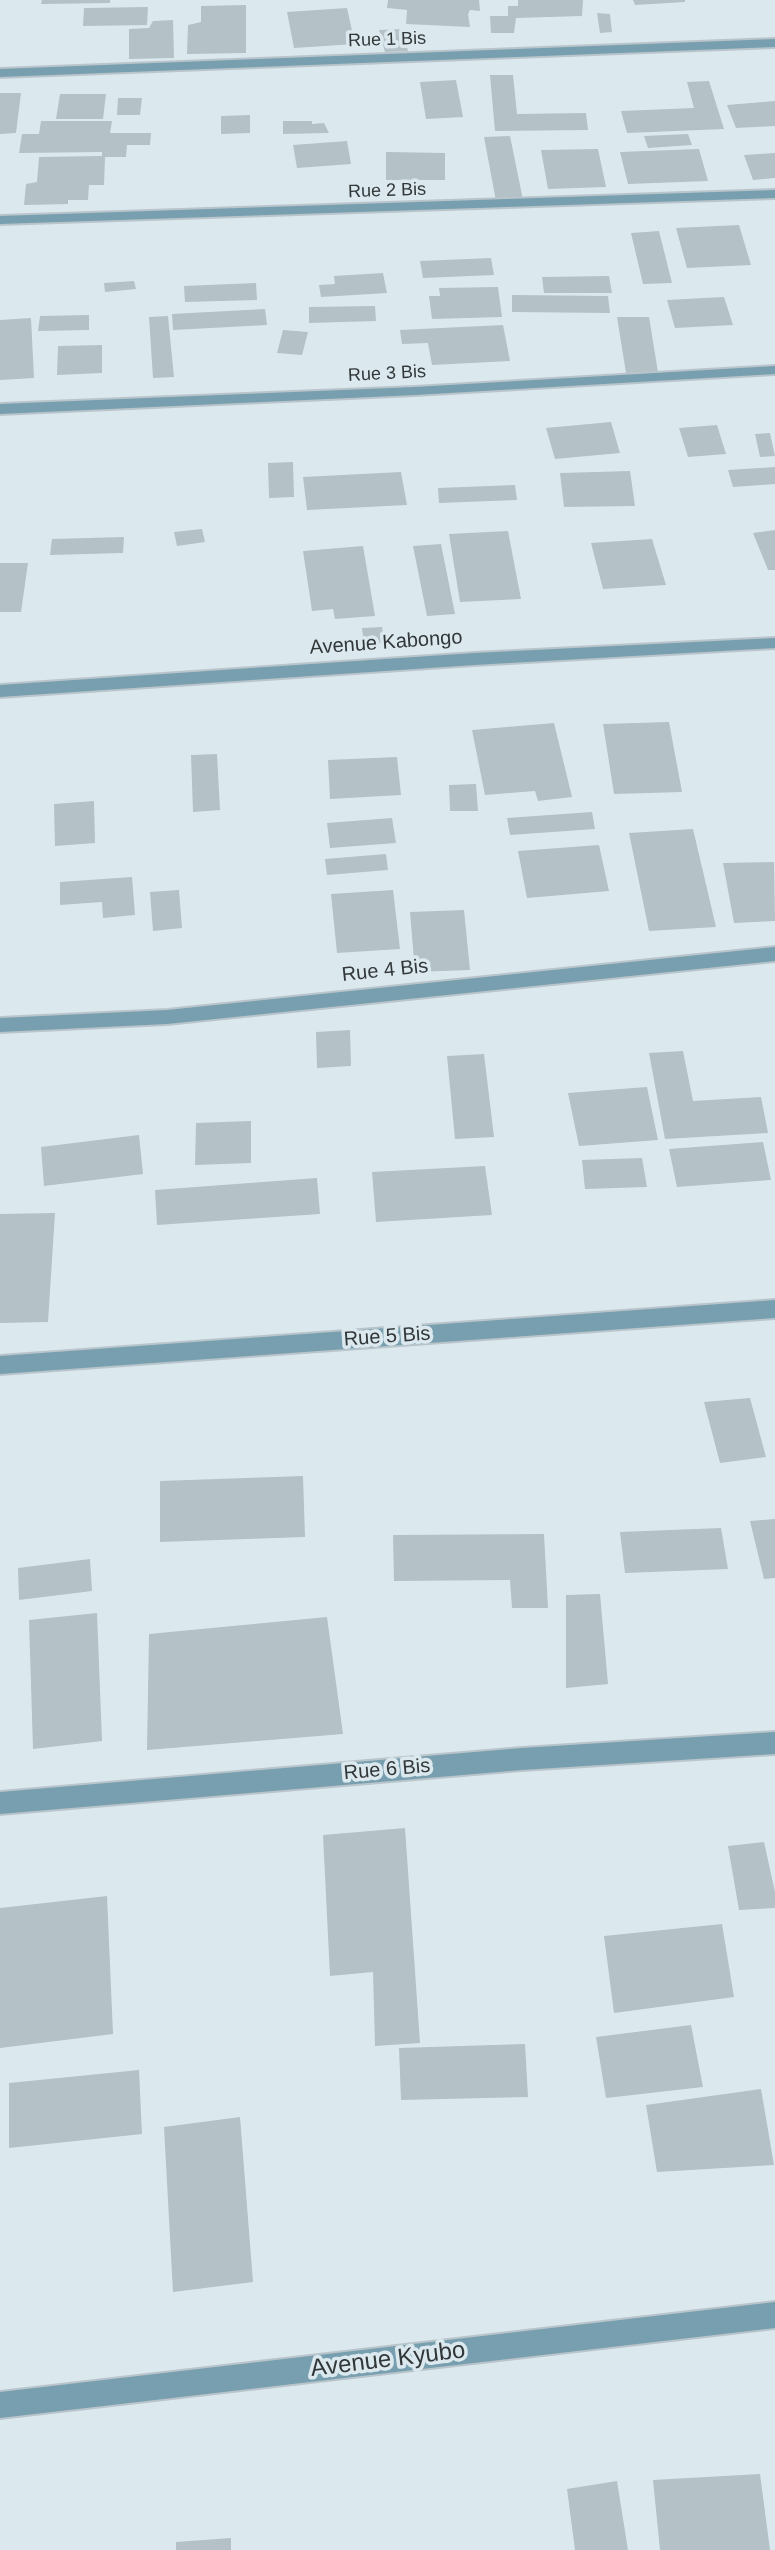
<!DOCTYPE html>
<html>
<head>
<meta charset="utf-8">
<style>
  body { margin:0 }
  canvas { display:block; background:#dbe9ef }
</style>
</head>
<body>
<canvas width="775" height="2550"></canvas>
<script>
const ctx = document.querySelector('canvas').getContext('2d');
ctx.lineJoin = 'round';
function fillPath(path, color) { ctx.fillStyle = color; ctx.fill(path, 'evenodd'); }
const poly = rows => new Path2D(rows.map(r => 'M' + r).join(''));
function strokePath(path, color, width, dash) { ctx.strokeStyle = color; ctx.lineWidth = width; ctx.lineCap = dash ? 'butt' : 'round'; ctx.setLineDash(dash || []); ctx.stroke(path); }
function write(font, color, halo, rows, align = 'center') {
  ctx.font = font + ' Arial,sans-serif'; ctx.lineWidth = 7; ctx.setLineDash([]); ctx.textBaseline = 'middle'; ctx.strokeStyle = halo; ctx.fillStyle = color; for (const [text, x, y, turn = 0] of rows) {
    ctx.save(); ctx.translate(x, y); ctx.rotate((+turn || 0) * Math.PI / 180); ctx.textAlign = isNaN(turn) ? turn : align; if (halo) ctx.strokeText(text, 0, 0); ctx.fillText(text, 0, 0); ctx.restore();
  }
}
const building = poly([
  [42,0,110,0,110,3,41,4],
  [388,0,479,0,480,11,470,10,468,14,470,27,406,24,407,10,387,8],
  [518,0,583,0,582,16,516,18,514,33,491,33,490,16,508,16,508,6,518,6],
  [633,0,685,0,685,2,635,5],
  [246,5,246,53,187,54,188,25,201,22,201,6],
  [148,7,147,25,83,26,84,8],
  [347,8,355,44,294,48,287,12],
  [597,13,610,14,612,32,600,33],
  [173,20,174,58,129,59,129,29,149,28,153,21],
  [402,29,408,51,385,52,379,30],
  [490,75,513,75,517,114,586,113,588,130,495,131],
  [456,80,463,117,426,119,420,82],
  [709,81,724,129,627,133,621,111,694,108,687,82],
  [0,93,21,93,16,133,0,134],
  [60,94,106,94,103,119,56,119],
  [118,98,142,98,140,115,117,115],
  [775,101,775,126,736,128,727,105],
  [250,115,250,133,221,134,221,116],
  [41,121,112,121,110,133,151,133,150,145,127,145,126,157,105,157,104,185,89,185,88,200,68,200,68,204,24,205,26,184,37,182,39,157,102,156,102,152,19,153,22,134,39,134],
  [283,121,312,121,312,124,324,123,329,133,283,134],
  [688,134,692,145,648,148,644,136],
  [510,136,523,200,496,201,484,137],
  [347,141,351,164,297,168,293,145],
  [598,149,606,187,548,189,541,150],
  [699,149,708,181,628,184,620,152],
  [386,152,445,153,445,180,386,180],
  [775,153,775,178,753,180,744,155],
  [739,225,751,265,687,268,676,228],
  [659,231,672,283,643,284,631,233],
  [491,258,494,275,423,278,420,261],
  [383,273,387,293,321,297,319,285,335,284,334,276],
  [609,276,612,293,544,293,542,277],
  [134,281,136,289,105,292,104,283],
  [256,283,257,300,185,302,184,286],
  [498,287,502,317,432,319,429,296,440,296,439,288],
  [512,295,608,296,610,313,512,312],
  [724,297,733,325,675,328,667,300],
  [375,306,376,321,309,323,309,307],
  [265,309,267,325,173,330,172,314],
  [89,315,89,330,38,331,40,316],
  [168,316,174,377,153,378,149,317],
  [617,317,649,317,658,372,626,373],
  [31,318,34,378,0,380,0,320],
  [503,325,510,361,432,365,428,343,402,344,400,330],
  [283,330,308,332,302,355,277,353],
  [102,345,102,373,57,375,58,346],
  [611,422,620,453,555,459,546,428],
  [717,425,726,454,688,457,679,428],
  [770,433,775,456,760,457,755,434],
  [293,462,294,497,269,498,268,463],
  [775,467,775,484,733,487,728,470],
  [630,471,635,506,564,507,560,473],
  [401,472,407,505,307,510,303,477],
  [515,485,517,500,439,503,438,488],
  [202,529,205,542,177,546,174,532],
  [775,530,775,570,768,570,753,533],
  [508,531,521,599,460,602,449,534],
  [124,537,123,553,50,555,52,539],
  [652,539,666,585,603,589,591,543],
  [441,544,455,614,427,616,413,546],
  [363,546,375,616,335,619,333,609,312,611,303,551],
  [0,563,28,563,21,612,0,612],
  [382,627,384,643,364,644,362,628],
  [669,722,682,792,614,794,603,724],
  [554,723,572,797,538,801,535,791,485,795,472,730],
  [217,754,220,810,193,812,191,755],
  [397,757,401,795,330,799,328,760],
  [476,784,478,811,450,811,449,785],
  [94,801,95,843,55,846,54,804],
  [592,812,595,829,510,835,507,818],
  [392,818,396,843,330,848,327,823],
  [693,829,716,927,649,931,629,833],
  [599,845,609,891,527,898,518,851],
  [386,854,388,870,327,875,325,859],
  [774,862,775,921,734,923,723,863],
  [132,877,135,915,103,918,102,902,60,905,60,882],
  [179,890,182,928,153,931,150,892],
  [393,890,400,949,337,953,331,894],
  [464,910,470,970,415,972,410,912],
  [350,1030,351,1066,317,1068,316,1032],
  [683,1051,693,1101,761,1097,768,1133,665,1139,649,1053],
  [484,1054,494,1137,455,1139,447,1056],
  [647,1087,658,1140,579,1146,568,1093],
  [251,1121,251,1163,195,1165,196,1123],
  [139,1135,143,1174,44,1186,41,1147],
  [763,1142,771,1180,677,1187,669,1149],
  [642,1158,647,1187,585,1189,582,1160],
  [485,1166,492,1215,376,1222,372,1172],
  [317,1178,320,1214,157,1225,155,1190],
  [55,1213,48,1322,0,1323,0,1214],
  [750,1398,766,1457,720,1463,704,1402],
  [303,1476,305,1537,160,1542,160,1481],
  [775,1519,775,1578,764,1579,750,1521],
  [721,1528,728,1569,625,1573,620,1532],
  [544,1534,548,1608,512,1608,510,1580,394,1581,393,1535],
  [90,1559,92,1591,19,1600,18,1568],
  [600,1594,608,1684,566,1688,566,1595],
  [97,1613,102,1741,33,1749,29,1620],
  [327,1617,343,1734,147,1750,149,1634],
  [405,1828,420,2043,375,2046,373,1972,330,1976,323,1835],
  [764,1842,775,1892,775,1908,739,1910,728,1846],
  [107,1896,113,2034,0,2048,0,1908],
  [722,1924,734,1997,614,2013,604,1936],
  [691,2025,703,2087,606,2098,596,2037],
  [525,2044,528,2097,401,2100,399,2048],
  [139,2070,142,2134,9,2148,9,2083],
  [761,2089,774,2165,657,2172,646,2105],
  [240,2117,253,2282,173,2292,164,2127],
  [760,2474,770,2550,660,2550,653,2480],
  [617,2481,628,2550,575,2550,567,2489],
  [231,2538,231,2550,176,2550,176,2542]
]);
const street = poly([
  [775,39,775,47,0,77,0,69,775,39],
  [775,190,775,198,0,224,0,216,775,190],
  [775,366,775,374,415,395,0,414,0,404,415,387,775,366],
  [775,638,775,648,474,665,0,697,0,685,474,653,775,638],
  [775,947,775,961,167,1024,0,1032,0,1018,167,1010,775,947],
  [775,1300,775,1318,0,1374,0,1356,775,1300],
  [775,1732,775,1754,522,1770,0,1814,0,1792,522,1748,775,1732],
  [775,2302,775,2328,0,2418,0,2392,775,2302]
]);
const farStreetnames = [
  ["Rue 1 Bis",387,40,-2],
  ["Rue 2 Bis",387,191,-2],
  ["Rue 3 Bis",387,374,-3]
];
const streetNames = [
  ["Avenue Kabongo",386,643,-4],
  ["Rue 4 Bis",385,971,-6],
  ["Rue 5 Bis",387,1337,-4],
  ["Rue 6 Bis",387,1770,-5]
];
const nearStreetnames = [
  ["Avenue Kyubo",388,2360,-7]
];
fillPath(building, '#b4c1c7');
strokePath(street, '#b9c5cb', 4);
fillPath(street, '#789faf');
write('18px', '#323739', '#dbe9ef', farStreetnames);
write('20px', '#323739', '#dbe9ef', streetNames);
write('24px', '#323739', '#dbe9ef', nearStreetnames);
</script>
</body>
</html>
